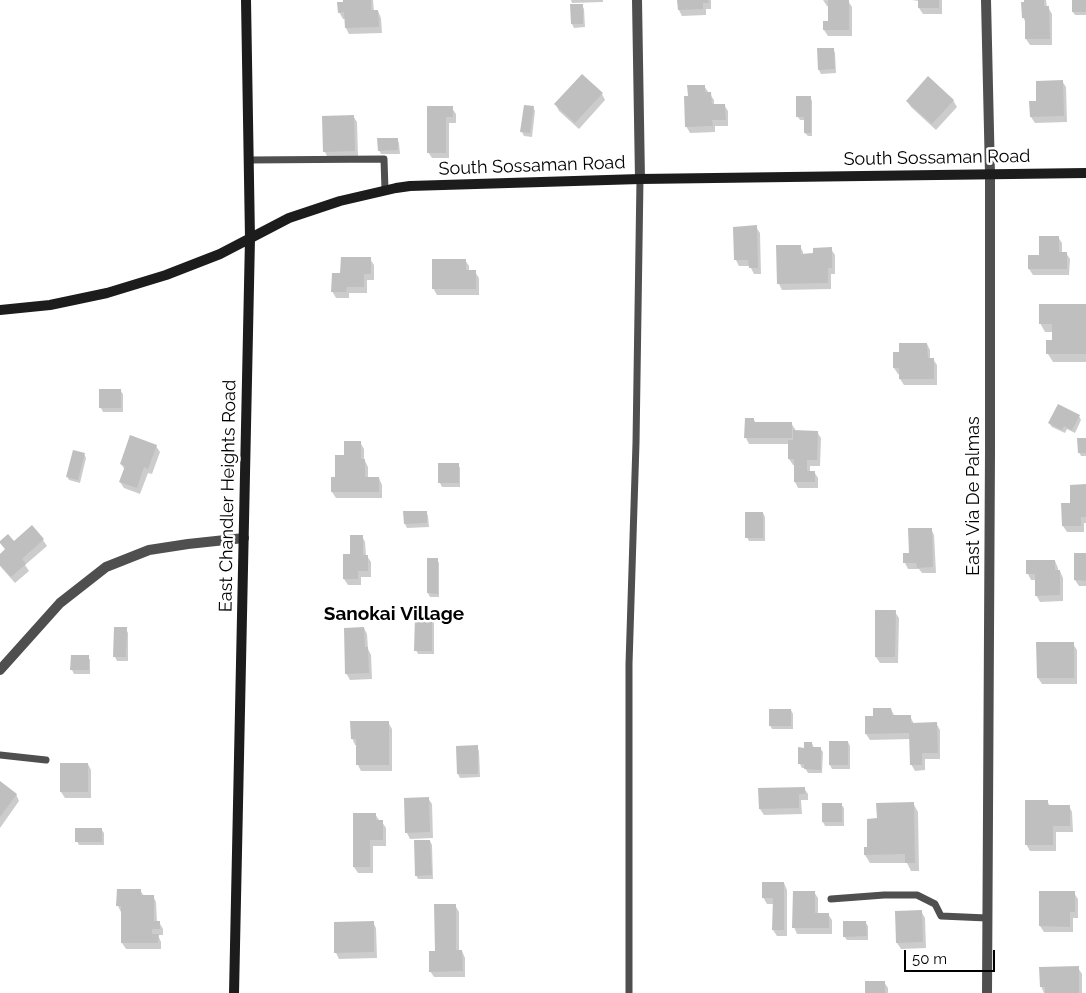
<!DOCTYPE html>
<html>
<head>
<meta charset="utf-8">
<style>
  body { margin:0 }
  #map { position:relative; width:1086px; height:993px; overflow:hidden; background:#fff; font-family:Raleway,sans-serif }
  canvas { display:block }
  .scale { position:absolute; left:904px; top:950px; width:91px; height:22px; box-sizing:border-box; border:2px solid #000; border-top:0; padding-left:6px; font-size:15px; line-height:18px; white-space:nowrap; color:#000; -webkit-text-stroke:4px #fff; paint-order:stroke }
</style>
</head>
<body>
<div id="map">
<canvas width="1086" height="993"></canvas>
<div class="scale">50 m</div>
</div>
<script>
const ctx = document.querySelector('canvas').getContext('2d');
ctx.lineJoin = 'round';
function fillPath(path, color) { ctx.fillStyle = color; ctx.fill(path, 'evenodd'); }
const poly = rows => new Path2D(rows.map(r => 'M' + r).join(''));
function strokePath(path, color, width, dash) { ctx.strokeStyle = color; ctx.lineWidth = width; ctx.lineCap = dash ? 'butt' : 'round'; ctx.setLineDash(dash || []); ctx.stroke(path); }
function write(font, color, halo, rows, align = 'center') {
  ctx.font = font + ' Raleway,sans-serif'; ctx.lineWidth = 5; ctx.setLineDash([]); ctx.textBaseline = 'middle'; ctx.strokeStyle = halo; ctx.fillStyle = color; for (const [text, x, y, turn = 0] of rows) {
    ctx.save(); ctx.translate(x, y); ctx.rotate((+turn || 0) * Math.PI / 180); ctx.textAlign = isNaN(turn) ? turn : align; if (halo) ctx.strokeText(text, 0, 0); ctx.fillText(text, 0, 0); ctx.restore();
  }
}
const shadow = poly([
  [344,0,373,0,374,12,378,11,381,18,382,33,349,34,346,28,345,19,343,19,339,12,344,3],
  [571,0,603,0,603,2,572,3],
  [678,0,711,0,711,9,706,9,706,15,682,16,679,10],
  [823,0,848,1,852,7,852,36,828,36,824,30,829,23,829,6,827,6],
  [912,0,942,0,942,14,923,14,919,8,919,1],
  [1025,0,1046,0,1047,7,1048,7,1052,14,1052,45,1030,45,1026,39,1026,23,1023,17],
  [1073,0,1086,0,1086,15,1075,15,1073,12],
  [582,5,584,9,585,27,574,28,572,24],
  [833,49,835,53,836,73,821,74,819,70],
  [1062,81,1066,87,1067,122,1035,123,1031,117,1031,102,1037,102],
  [704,86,714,100,714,105,724,105,728,111,728,126,715,126,715,132,690,133,686,126,689,97],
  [602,94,605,100,579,129,559,111,556,105],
  [810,97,812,101,812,136,808,136,805,133,805,120,800,120,798,117],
  [953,100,957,107,936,130,911,107,907,101],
  [533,107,535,111,532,137,524,136,522,132],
  [428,108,452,108,456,114,456,123,449,123,449,158,432,158,428,152],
  [353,116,357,122,358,157,328,158,325,152,323,117],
  [397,139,399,143,400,154,381,154,379,150],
  [756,227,760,233,761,274,754,274,750,266,739,266,736,260],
  [1058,237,1062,243,1062,253,1066,253,1070,259,1069,275,1033,275,1029,269],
  [800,246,803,252,803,255,814,255,831,249,835,255,835,274,831,274,831,289,782,290,779,284],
  [370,259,374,265,374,280,367,280,367,293,349,293,349,298,336,298,332,291,342,274],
  [465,260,469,266,469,272,475,272,479,278,479,295,437,295,433,288],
  [1086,305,1086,362,1053,362,1048,354,1053,342,1053,332,1045,332,1040,323],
  [927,344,930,350,930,359,933,359,937,365,937,385,904,385,900,379,900,374,898,374,894,368,900,353],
  [120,390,123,394,123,412,103,412,101,408,101,391],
  [1079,416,1081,420,1075,433,1067,429,1065,433,1052,427,1049,423],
  [746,420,754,420,756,423,791,423,795,429,795,432,817,432,821,438,820,466,810,466,810,472,814,472,818,478,818,488,798,488,795,482,795,465,793,465,789,459,789,444,749,444,746,438],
  [1086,439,1086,456,1081,456,1079,452],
  [360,442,364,449,364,461,365,461,368,467,368,478,379,478,382,485,382,498,336,498,332,492,345,456],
  [156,446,160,452,152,474,148,473,140,494,124,488,120,482,125,470,121,464],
  [84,454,86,458,80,483,69,480,67,476],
  [458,464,460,468,460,487,442,487,440,483],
  [1086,486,1086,523,1084,523,1084,532,1067,532,1063,526,1063,504,1071,504],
  [426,512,428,516,429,527,407,528,405,524],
  [763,513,765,517,765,541,749,541,747,537],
  [931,529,934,535,936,573,922,573,919,569,908,569,905,563,905,554,910,554],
  [362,536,365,542,366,556,367,556,371,562,371,577,361,577,361,585,348,585,344,579,352,555],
  [43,540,47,546,25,565,29,571,15,583,0,566,0,555,6,550,0,542,14,543],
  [1075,554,1086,554,1086,586,1079,586,1075,580],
  [428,559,437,559,439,563,439,597,430,597,428,593],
  [1055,561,1058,568,1058,571,1060,571,1063,578,1063,601,1040,602,1036,595,1036,580,1031,580,1028,574],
  [876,612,895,612,899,618,898,663,880,663,876,657],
  [432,618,434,622,434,654,418,654,416,650],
  [364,628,367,634,368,649,371,655,372,679,350,680,346,673],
  [126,629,128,633,128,661,117,661,115,657],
  [1038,644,1073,644,1077,650,1077,684,1042,684,1038,678],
  [72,656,88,656,90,660,90,674,74,674,72,670],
  [891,709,894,715,910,716,914,724,936,723,940,730,940,759,925,759,925,770,915,771,911,764,911,739,870,740,866,734,875,717],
  [791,710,793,714,793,729,772,729,770,725],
  [388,722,392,729,392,771,361,771,358,765,357,745,355,745,352,738],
  [848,742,850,746,850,769,832,769,830,765],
  [812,743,814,748,820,748,823,752,822,773,808,773,805,768,802,768,800,764,805,749],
  [477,747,479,751,480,777,460,778,458,774],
  [88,764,91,770,91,798,65,798,61,792],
  [0,783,16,794,19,801,0,828],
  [804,788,808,794,808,800,801,800,802,814,764,815,760,809],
  [428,798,432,804,433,838,410,839,407,833],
  [1047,801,1050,806,1069,806,1072,812,1073,832,1056,832,1056,851,1030,851,1026,844],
  [913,803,918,812,919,871,911,871,907,863,870,863,865,855,878,820],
  [841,804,844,808,844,826,825,826,823,822],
  [375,814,379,820,382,822,386,828,386,846,373,846,373,873,358,873,354,867],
  [101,829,104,833,104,845,79,845,77,841],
  [430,841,432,845,433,879,418,879,416,875],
  [784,883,787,890,787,936,777,936,773,930,774,904,767,904,763,897],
  [140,890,144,896,153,896,156,902,157,922,159,922,163,929,163,935,158,935,161,942,161,949,126,949,122,943,121,912,118,906],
  [814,892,818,898,818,914,828,914,832,920,832,934,797,934,794,927],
  [1041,893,1074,893,1078,899,1078,918,1073,918,1073,932,1044,932,1040,926],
  [455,905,459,912,459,952,462,951,465,958,465,977,434,977,430,971,436,952],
  [921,911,925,918,926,948,901,949,897,943],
  [373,922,376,928,377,958,339,959,336,953],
  [865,922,868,926,868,940,847,940,844,936],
  [1078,968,1082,974,1082,993,1044,993,1041,986],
  [884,982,888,988,888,993,866,993]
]);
const building = poly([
  [343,0,371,0,371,10,378,10,379,27,345,28,344,12,338,13,337,2,343,2],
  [677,0,708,0,709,3,703,3,703,9,678,10],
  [828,0,849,0,849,30,823,30,823,21,828,21],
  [918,0,939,0,939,8,918,8],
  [1024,0,1044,0,1044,6,1049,6,1050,39,1025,39,1025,18,1022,18,1021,2,1024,2],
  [1072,0,1086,0,1086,12,1072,12],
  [570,4,583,4,583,24,571,24],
  [817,48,834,48,835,69,818,70],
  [582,74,603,93,575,123,554,104],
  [928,76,954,100,932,124,906,101],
  [1063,80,1064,116,1030,117,1029,101,1036,101,1036,81],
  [687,85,705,85,705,92,711,92,712,104,725,104,726,120,712,120,713,126,685,127,684,96,688,96],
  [796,96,811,96,811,133,804,133,804,117,796,117],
  [524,105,534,106,530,133,520,132],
  [427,106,453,106,453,117,446,117,446,153,427,153],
  [354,115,355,151,323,152,322,116],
  [377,138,398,138,398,150,378,151],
  [757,225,758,268,749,268,748,260,734,260,733,227],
  [1039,236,1059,236,1059,252,1067,252,1067,269,1028,269,1028,255,1039,255],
  [776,245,801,245,801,254,813,253,813,248,832,247,832,268,828,268,828,283,777,284],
  [341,257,371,257,371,274,364,274,364,287,347,287,346,292,331,292,332,273,340,273],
  [432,259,466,259,466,270,476,270,476,289,432,289],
  [1039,304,1086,304,1086,354,1046,354,1046,340,1052,340,1052,324,1039,324],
  [899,343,927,343,928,358,934,358,934,379,899,379,899,368,893,368,893,352,899,352],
  [99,389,121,389,121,408,99,408],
  [1058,404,1080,415,1072,430,1064,426,1062,430,1048,423],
  [745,418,754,418,754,422,792,422,792,438,744,438],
  [793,430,818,431,817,460,807,460,807,471,815,471,815,482,794,482,794,459,788,459,788,440,793,440],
  [130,435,157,445,148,469,144,467,137,488,119,482,125,466,120,464],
  [1077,438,1086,438,1086,453,1078,453],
  [344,441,361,441,361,459,365,459,365,477,379,477,379,492,331,492,331,477,335,477,335,455,344,455],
  [73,450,85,453,78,480,66,477],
  [438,463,459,463,459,483,438,483],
  [1086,484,1086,517,1081,517,1081,526,1062,526,1061,503,1070,503,1070,485],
  [403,511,427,511,427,523,404,524],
  [745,512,763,512,763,538,745,538],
  [32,525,44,539,22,559,26,564,11,577,0,565,0,554,5,549,0,543,0,541,8,534,14,541],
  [908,528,932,528,933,567,917,568,916,563,903,563,903,553,909,553],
  [350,535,363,535,363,555,368,555,368,571,358,571,358,579,343,579,343,554,350,554],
  [1074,553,1086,553,1086,581,1074,580],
  [427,558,438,558,438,594,427,593],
  [1026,560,1055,560,1055,570,1060,570,1060,595,1035,596,1035,574,1026,574],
  [875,610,896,610,895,657,875,657],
  [415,616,432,616,432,651,414,651],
  [114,627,127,627,126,657,113,657],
  [364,627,365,647,368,647,369,673,345,674,344,628],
  [1036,642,1074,642,1074,678,1037,678],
  [71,655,89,655,89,670,70,670],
  [873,708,891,708,892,715,911,715,911,723,937,722,938,753,922,753,922,765,910,765,909,733,865,734,865,716,873,716],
  [769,709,791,709,791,726,769,726],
  [350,721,389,721,389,765,356,765,356,739,351,739],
  [829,741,848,741,848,765,829,765],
  [804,742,812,742,812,747,821,747,821,770,804,769,804,764,798,764,798,747,804,748],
  [478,745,478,774,457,774,456,746],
  [60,763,88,763,88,792,60,792],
  [0,781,17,794,0,817],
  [805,787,805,794,799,794,799,808,759,809,758,788],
  [429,797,430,832,405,833,404,798],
  [1025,800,1048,800,1048,805,1070,805,1070,826,1053,826,1053,845,1025,845],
  [914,802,915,863,905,863,905,854,864,855,864,847,867,847,867,819,877,818,876,803],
  [822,803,842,803,842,822,822,822],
  [353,813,376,813,376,820,383,820,383,840,370,840,370,867,353,867],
  [75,828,102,828,102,842,75,842],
  [414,840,430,840,432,875,415,876],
  [762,882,784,882,784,930,772,930,773,898,762,898],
  [117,889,141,889,141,895,154,895,154,921,160,921,160,929,152,929,152,934,159,934,158,943,121,943,121,906,116,906],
  [793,891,815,891,815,913,829,913,829,928,792,928],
  [1039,891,1075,891,1075,912,1070,912,1070,927,1039,926],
  [434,904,456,904,456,950,462,950,463,971,429,972,429,951,435,951],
  [922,910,923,942,896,943,895,911],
  [374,921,374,952,334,953,334,922],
  [843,921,866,921,867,936,843,937],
  [1079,966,1079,993,1045,993,1045,987,1040,987,1039,967],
  [865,981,885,981,885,993,865,993]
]);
const lane = poly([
  [249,160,384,159,385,190],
  [0,755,46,760],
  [831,899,884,895,917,895,935,904,941,916,987,918],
  [629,993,629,664,636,443,640,179]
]);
const street = poly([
  [637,0,640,179],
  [986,0,990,174,990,451,987,993],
  [0,670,60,603,106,567,149,550,188,544,244,538]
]);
const secondary = poly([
  [0,310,50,305,107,293,166,275,220,254,289,218,340,201,396,188,410,186,640,179,1086,173],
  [234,993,250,238,246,0]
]);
const streetNames = [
  ["South Sossaman Road",937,158,-1],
  ["South Sossaman Road",532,166,-2],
  ["East Chandler Heights Road",228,496,-89],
  ["East Via De Palmas",974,496,-90]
];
const neighbourhoodNames = [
  ["Sanokai Village",394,614]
];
fillPath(shadow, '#0003');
fillPath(building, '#bfbfbf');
strokePath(lane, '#4f4f4f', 7);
strokePath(street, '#4f4f4f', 10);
strokePath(secondary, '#1c1c1c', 10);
write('18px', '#000', '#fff', streetNames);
write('bold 19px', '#000', '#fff', neighbourhoodNames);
</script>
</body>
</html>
